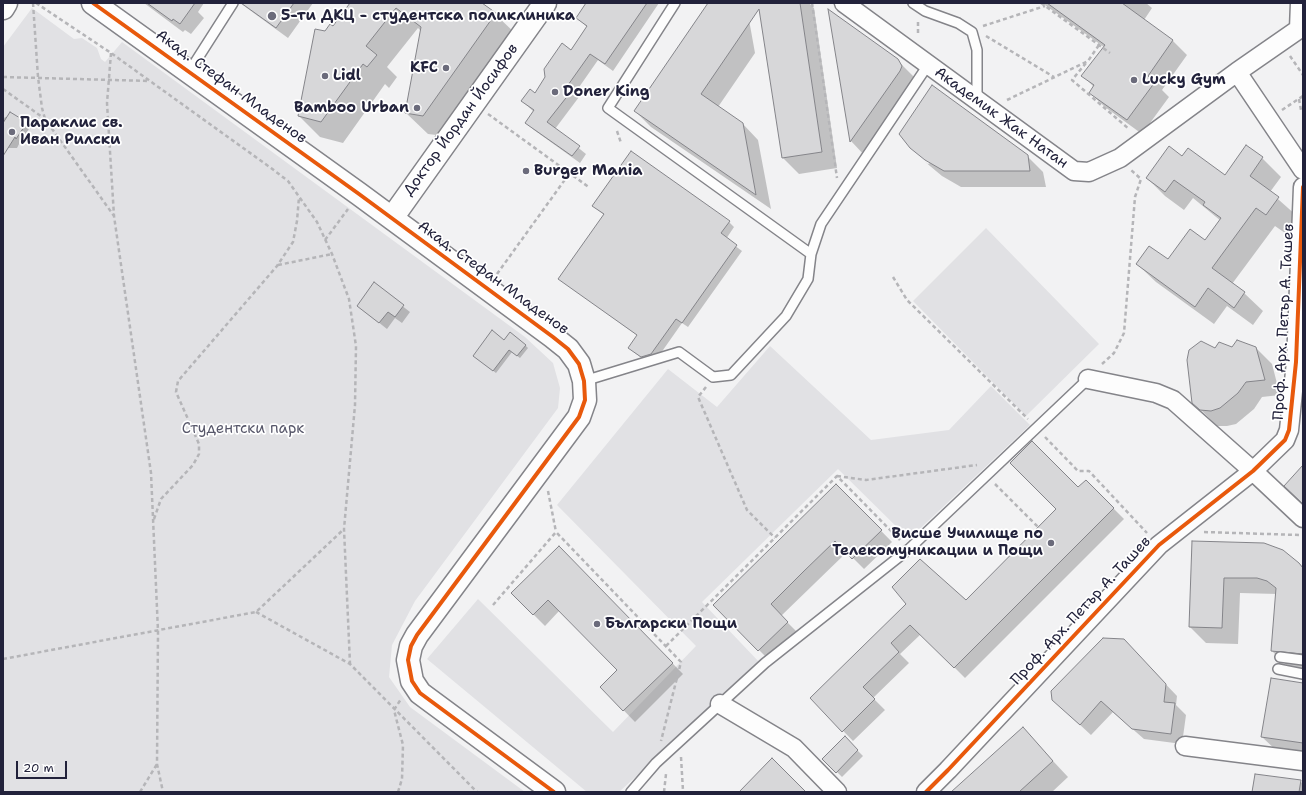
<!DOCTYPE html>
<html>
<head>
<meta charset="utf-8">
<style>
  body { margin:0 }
  #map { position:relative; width:1306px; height:795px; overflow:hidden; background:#f2f2f3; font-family:"Shantell Sans",sans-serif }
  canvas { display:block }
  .frame { position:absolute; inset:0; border:4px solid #22223b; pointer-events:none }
  .scale { position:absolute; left:16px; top:761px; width:51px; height:18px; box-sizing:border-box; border:2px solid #22223b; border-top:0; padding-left:5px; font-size:12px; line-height:14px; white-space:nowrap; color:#22223b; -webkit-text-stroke:3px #fff; paint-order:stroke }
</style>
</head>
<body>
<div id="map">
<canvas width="1306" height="795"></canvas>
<div class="frame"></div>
<div class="scale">20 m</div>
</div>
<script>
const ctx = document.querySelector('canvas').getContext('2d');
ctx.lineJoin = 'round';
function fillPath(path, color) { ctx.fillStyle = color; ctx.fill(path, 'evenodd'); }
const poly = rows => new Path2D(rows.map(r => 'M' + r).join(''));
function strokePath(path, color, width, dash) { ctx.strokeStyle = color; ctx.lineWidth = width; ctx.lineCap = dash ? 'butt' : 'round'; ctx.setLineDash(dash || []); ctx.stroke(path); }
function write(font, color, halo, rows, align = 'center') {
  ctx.font = font + ' "Shantell Sans",sans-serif'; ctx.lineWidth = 3.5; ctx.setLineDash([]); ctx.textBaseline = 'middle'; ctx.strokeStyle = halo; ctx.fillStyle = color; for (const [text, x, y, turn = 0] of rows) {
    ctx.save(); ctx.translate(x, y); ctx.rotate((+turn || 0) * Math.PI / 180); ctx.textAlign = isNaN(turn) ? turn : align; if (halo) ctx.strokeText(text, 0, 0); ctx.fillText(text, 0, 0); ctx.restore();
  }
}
const green = poly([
  [32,8,74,39,82,38,97,48,101,59,105,62,122,42,525,337,553,363,560,388,558,408,415,601,392,645,389,677,410,707,525,792,3,792,3,47],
  [986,228,1099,344,1026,416,913,301],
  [770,346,871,440,949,430,991,386,1030,425,909,539,838,469,702,602,760,663,619,792,587,792,427,659,478,599,613,732,696,646,557,505,668,369,717,407]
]);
const shadow = poly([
  [144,3,204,3,198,12,204,18,191,34,185,30,183,32],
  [240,3,313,3,288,38],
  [351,3,481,3,495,14,517,35,445,136,428,134,406,113,421,31,418,28,387,67,397,77,389,88,385,84,343,143,320,137,299,116,325,32,333,27],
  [587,3,659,3,613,71,598,60,575,93,579,97,555,129,586,154,580,163,534,130,526,123,534,112,522,101,535,94,571,51,588,28,577,18],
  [709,3,746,3,755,53,718,107,742,123,758,140,771,209,651,127,635,111],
  [759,3,809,3,814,8,837,168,799,174,783,158],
  [1042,3,1146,3,1152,8,1144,20,1173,41,1187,55,1162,90,1169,97,1142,134,1105,107,1090,93,1094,87,1083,76,1104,47],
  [830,11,901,64,917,80,866,157,851,141],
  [5,117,24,122,30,127,27,132,28,133,22,143,20,142,17,148,7,148,3,145,3,120],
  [1247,147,1262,158,1281,177,1270,192,1297,216,1285,233,1275,226,1232,284,1244,293,1263,311,1253,325,1227,306,1214,324,1156,282,1137,264,1168,260,1206,242,1221,221,1193,198,1184,210,1165,196,1147,178,1182,157,1225,176],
  [911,148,1027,156,1043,172,1046,187,961,187,942,176,924,161,928,164,930,163],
  [593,206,729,222,734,227,726,239,742,251,688,327,682,323,656,360,647,362,635,353,629,348,638,336,559,278,604,215],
  [374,284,410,312,402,323,395,318,387,329,358,306],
  [504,341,525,345,528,348,520,358,512,352,496,373,477,358],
  [1256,348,1272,364,1280,395,1262,397,1254,409,1236,424,1227,426,1217,426,1193,402,1216,349],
  [1086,481,1124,519,965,678,921,634,900,654,909,663,873,698,885,710,853,741,811,698,908,604,966,601],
  [836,485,892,542,864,569,847,552,781,616,798,633,770,661,714,605],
  [1193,542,1299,563,1303,568,1303,668,1288,667,1272,651,1277,594,1240,593,1238,644,1206,643,1190,627],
  [559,548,683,674,635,722,601,687,618,670,560,610,545,626,512,593],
  [1135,652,1177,696,1176,705,1186,715,1182,744,1144,739,1113,712,1091,735,1065,711],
  [1303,684,1303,756,1278,752,1262,737],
  [1023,729,1068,777,1052,792,957,792],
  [845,738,863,756,842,777,824,759],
  [1300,781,1303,784,1303,792,1253,792]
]);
const building = poly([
  [147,3,195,3,180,24,173,19,172,21,147,3],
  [241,3,294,3,276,28,241,3],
  [350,3,482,3,496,13,423,116,405,113,421,27,396,8,366,46,377,55,367,67,363,64,321,122,298,116,315,29,325,31,330,24,333,26,350,3],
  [586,3,647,3,605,64,590,54,568,85,573,89,547,122,580,146,572,156,525,123,534,110,521,101,530,89,535,93,545,77,544,69,562,43,571,50,587,26,576,18,586,3],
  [708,3,800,3,822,152,782,158,759,9,701,94,743,123,756,195,634,111,708,3],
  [1047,3,1122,3,1173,40,1148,76,1155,82,1127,120,1089,93,1094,85,1081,76,1105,45,1047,3],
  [828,9,898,59,902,66,900,71,850,142,828,9],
  [932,85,1028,155,1030,171,944,171,925,160,910,148,899,134,932,85],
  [10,112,25,121,22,126,24,127,16,139,15,137,3,156,3,123,10,112],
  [1246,145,1263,157,1250,176,1279,197,1266,215,1256,208,1212,268,1245,292,1234,308,1208,288,1195,307,1136,264,1149,246,1168,259,1190,229,1205,240,1221,218,1203,205,1205,202,1174,180,1165,192,1146,178,1169,146,1182,156,1188,148,1225,175,1246,145],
  [631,151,730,221,721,233,737,245,682,323,676,319,651,354,641,357,628,348,637,335,558,279,604,214,592,206,631,151],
  [374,282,404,305,395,317,388,312,379,323,357,306,374,282],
  [492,330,504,340,510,332,526,345,517,356,509,350,493,371,473,356,492,330],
  [1237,340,1256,347,1265,380,1246,382,1238,393,1220,408,1211,411,1200,410,1192,403,1187,360,1189,350,1201,341,1215,348,1219,342,1232,347,1237,340],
  [1032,441,1078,487,1086,480,1114,508,954,668,910,625,891,643,899,652,863,687,875,699,842,732,810,698,906,604,892,587,920,559,966,600,1056,509,1010,463,1032,441],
  [1303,465,1303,504,1284,486,1303,465],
  [836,484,882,530,852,559,835,541,803,572,771,604,788,622,758,651,713,605,836,484],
  [1192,541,1264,543,1283,550,1299,563,1303,568,1303,654,1271,651,1276,588,1267,581,1257,578,1224,578,1222,628,1189,627,1192,541],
  [559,546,673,663,623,711,600,687,617,670,548,600,533,615,511,593,559,546],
  [1103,638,1124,639,1166,684,1164,702,1175,703,1171,734,1132,729,1101,701,1080,725,1052,700,1051,691,1103,638],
  [1271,678,1303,683,1303,743,1261,737,1271,678],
  [1023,727,1053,761,1019,792,951,792,1023,727],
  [845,736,858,750,836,773,822,759,845,736],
  [772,758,806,792,739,792,772,758],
  [1255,774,1301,780,1299,792,1252,792,1255,774]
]);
const path = poly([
  [33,3,38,77,42,108,45,119],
  [36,3,111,53,271,168,288,181,317,222,332,254,349,299,356,346,355,405,344,529,350,664],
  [812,3,837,178],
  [1041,3,1110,53],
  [918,22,918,35],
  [983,26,1045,6],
  [986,36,1054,77],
  [111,53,107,103,114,216,151,473,158,631,157,764,163,792],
  [1290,56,1303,75],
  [1086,63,1072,80,1129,129],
  [3,77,150,81],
  [3,89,45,119,114,216],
  [1299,99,1301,110,1303,110],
  [1007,100,1088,61,1099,45],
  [1282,110,1303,96],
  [488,114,590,188],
  [617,131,621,143],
  [325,240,348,209],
  [278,265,332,254],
  [497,274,569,174],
  [893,277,907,300,1028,419],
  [1102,364,1114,353,1124,333,1135,197,1141,179,1131,170],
  [706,387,698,397,747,510,775,538],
  [1045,437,1078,471,1089,471,1147,533],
  [837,476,866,480,977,465],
  [995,484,1038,527],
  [548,491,556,532],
  [154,519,161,499,193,465,199,454,199,444,176,392,178,381,277,266,293,242,297,221,299,197],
  [1204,532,1299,535],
  [493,605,556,532,681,662,661,741],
  [256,612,350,664,477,792],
  [666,646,837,476,900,540],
  [3,659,256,612,344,529],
  [681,757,683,791],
  [140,792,157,764],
  [398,792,402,779,403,745,394,710,401,699],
  [664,792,666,774]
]);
const service = poly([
  [675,3,608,108,811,254],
  [913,3,925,11,958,23,972,32,977,50,977,99],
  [189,72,233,3],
  [584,381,679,352,713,377,731,375,786,316,808,279,811,254,821,224,928,65],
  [1280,657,1303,660],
  [1278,669,1303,674],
  [631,792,656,763,765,663,909,549,1088,379]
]);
const minor = poly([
  [844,3,1074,171,1089,172,1120,158,1237,72,1299,29,1300,3],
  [1237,72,1303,170],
  [1088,379,1156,393,1173,400,1253,471,1303,518],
  [720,704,794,748,837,792],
  [1185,746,1303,761],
  [926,792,948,770,1159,545,1253,471,1285,440,1289,430,1296,362,1303,187]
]);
const tertiary = poly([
  [93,3,359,194,553,337,568,349,579,364,584,381,585,400,579,417,417,635,411,646,408,660,412,681,420,693,554,792],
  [3,8,6,3],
  [392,218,545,3]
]);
const cycleway = poly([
  [93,3,359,194,553,337,568,349,579,364,584,381,585,400,579,417,417,635,411,646,408,660,412,681,420,693,554,792],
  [926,792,948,770,1159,545,1253,471,1285,440,1289,430,1296,362,1303,187]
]);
const markers = [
  [272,16,5,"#6b6b7b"],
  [446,68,4,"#6b6b7b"],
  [325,76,4,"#6b6b7b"],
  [1134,80,4,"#6b6b7b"],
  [555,92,4,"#6b6b7b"],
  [417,108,4,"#6b6b7b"],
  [12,132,4,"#6b6b7b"],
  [526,171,4,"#6b6b7b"],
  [1051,543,4,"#6b6b7b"],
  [597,624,4,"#6b6b7b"]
];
const poiNames = [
  ["5-ти ДКЦ - студентска поликлиника",281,16],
  ["KFC",438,68,"right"],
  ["Lidl",333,76],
  ["Lucky Gym",1142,80],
  ["Doner King",563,92],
  ["Bamboo Urban",409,108,"right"],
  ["Параклис св.",20,123],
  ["Иван Рилски",20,140],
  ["Burger Mania",534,171],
  ["Висше Училище по",1043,534,"right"],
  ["Телекомуникации и Пощи",1043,551,"right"],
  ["Български Пощи",605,624]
];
const streetNames = [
  ["Акад. Стефан Младенов",231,87,36],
  ["Академик Жак Натан",1001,118,36],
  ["Доктор Йордан Йосифов",461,120,-54],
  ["Акад. Стефан Младенов",493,278,36],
  ["Проф. Арх. Петър А. Ташев",1284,322,-87],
  ["Проф. Арх. Петър А. Ташев",1081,611,-47]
];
const parkNames = [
  ["Студентски парк",243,429]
];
fillPath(green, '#e1e1e4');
fillPath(shadow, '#0003');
fillPath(building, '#d7d7d9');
strokePath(building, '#848489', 1);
strokePath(service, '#848489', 12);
strokePath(minor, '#848489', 21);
strokePath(tertiary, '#848489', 25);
strokePath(path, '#b5b5b8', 2.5, [4, 3]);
strokePath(service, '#fdfdfd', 9);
strokePath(minor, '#fdfdfd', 18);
strokePath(tertiary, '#fdfdfd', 22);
strokePath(cycleway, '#e8590c', 4);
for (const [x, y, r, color] of markers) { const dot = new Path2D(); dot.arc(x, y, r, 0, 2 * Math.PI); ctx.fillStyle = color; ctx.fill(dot); strokePath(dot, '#fff', 1.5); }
write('bold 15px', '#22223b', '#fff', poiNames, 'left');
write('15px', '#22223b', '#fff', streetNames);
write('15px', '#57576a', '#fff', parkNames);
</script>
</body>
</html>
